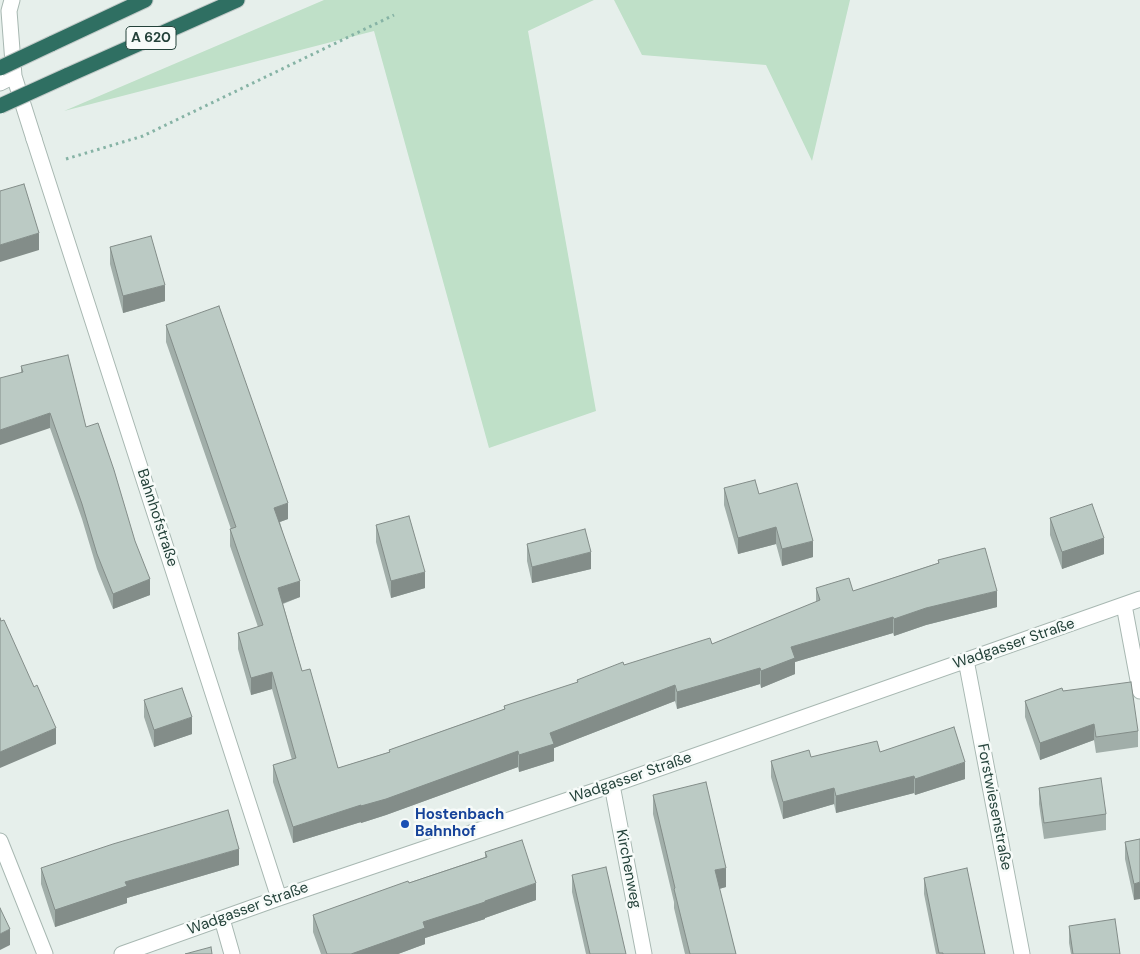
<!DOCTYPE html>
<html>
<head>
<meta charset="utf-8">
<style>
  body { margin:0 }
  canvas { display:block; background:#e6efeb }
</style>
</head>
<body>
<canvas width="1140" height="954"></canvas>
<script>
const ctx = document.querySelector('canvas').getContext('2d');
ctx.lineJoin = 'round';
function fillPath(path, color) { ctx.fillStyle = color; ctx.fill(path, 'evenodd'); }
const poly = rows => new Path2D(rows.map(r => 'M' + r).join(''));
function strokePath(path, color, width, dash) { ctx.strokeStyle = color; ctx.lineWidth = width; ctx.lineCap = dash ? 'butt' : 'round'; ctx.setLineDash(dash || []); ctx.stroke(path); }
function write(font, color, halo, rows, align = 'center') {
  ctx.font = font + ' "DM Sans",sans-serif'; ctx.lineWidth = 5; ctx.setLineDash([]); ctx.textBaseline = 'middle'; ctx.strokeStyle = halo; ctx.fillStyle = color; for (const [text, x, y, turn = 0] of rows) {
    ctx.save(); ctx.translate(x, y); ctx.rotate((+turn || 0) * Math.PI / 180); ctx.textAlign = isNaN(turn) ? turn : align; if (halo) ctx.strokeText(text, 0, 0); ctx.fillText(text, 0, 0); ctx.restore();
  }
}
const green = poly([
  [324,0,594,0,528,31,596,411,489,448,374,31,64,111],
  [614,0,850,0,812,161,766,65,642,55]
]);
const path = poly([
  [66,159,143,136,394,15]
]);
const service = poly([
  [12,0,9,11,14,76,34,139],
  [0,83,14,76]
]);
const minor = poly([
  [34,139,279,898],
  [1124,605,1140,691],
  [966,660,1022,954],
  [612,785,644,954],
  [0,841,45,954],
  [222,919,232,954],
  [122,954,279,898,612,785,1140,599]
]);
const motorway = poly([
  [51,44,145,0],
  [66,76,237,0]
]);
const motorwayBridge = poly([
  [0,68,51,44],
  [0,106,66,76]
]);
const wall = poly([
  [110,247,165,301,123,313,110,264],
  [166,325,288,519,280,522,300,597,283,604,302,671,338,768,389,752,389,750,504,709,504,706,577,683,577,680,624,665,712,644,816,602,816,588,853,591,938,563,938,560,997,607,926,625,894,636,893,633,795,662,795,674,761,688,760,684,677,709,675,701,554,748,554,761,519,772,518,767,386,815,361,823,361,822,293,843,273,782,273,765,292,760,272,689,251,695,238,649,238,633,258,627,230,546,230,529,231,529,166,342],
  [21,366,86,427,150,595,113,609,97,569,82,519,50,428,21,372],
  [724,488,759,494,813,557,782,566,776,544,738,554,724,505],
  [1050,518,1104,554,1062,569,1050,535],
  [376,525,425,588,391,598,376,542],
  [527,544,591,569,532,583,527,561],
  [1063,691,1138,731,1138,747,1096,753,1094,740,1040,760,1025,717,1025,701],
  [144,700,192,734,154,747,144,717],
  [880,752,965,779,915,795,914,793,836,813,834,804,783,819,771,777,771,761,811,757],
  [1039,788,1106,814,1106,830,1044,839,1039,804],
  [653,795,726,887,719,889,736,954,685,954,674,908,674,902,653,814],
  [1140,839,1134,900,1125,859,1125,842],
  [485,852,536,900,485,918,485,919,425,938,425,944,398,954,321,954,313,932,313,915,485,857],
  [239,865,127,898,127,903,55,927,41,884,41,868],
  [572,875,626,954,586,954,572,892],
  [924,878,985,954,936,954,924,894],
  [1069,926,1120,954,1071,954,1069,943]
]);
const shadedWall = poly([
  [39,233,39,250,0,262,0,245],
  [165,285,165,301,123,313,123,296],
  [50,413,50,428,0,445,0,430],
  [288,503,288,519,274,524,274,508],
  [776,527,776,544,738,554,738,538],
  [1104,538,1104,554,1062,569,1062,552],
  [813,541,813,557,782,566,782,549],
  [591,552,591,569,532,583,532,567],
  [425,572,425,588,391,598,391,581],
  [150,579,150,595,113,609,113,594],
  [300,581,300,597,278,605,278,588],
  [997,591,997,607,926,625,894,636,894,619,926,608],
  [893,617,893,633,795,662,795,674,761,688,761,671,791,647],
  [760,668,760,684,677,709,677,692],
  [272,672,272,689,251,695,251,678],
  [675,685,675,701,554,748,554,761,519,772,519,755,550,733],
  [192,717,192,734,154,747,154,730],
  [1094,724,1094,740,1040,760,1040,743],
  [56,728,56,744,0,768,0,752],
  [518,751,518,767,386,815,361,823,361,806],
  [965,762,965,779,915,795,915,779],
  [914,776,914,793,836,813,836,796],
  [834,788,834,804,783,819,783,802],
  [361,805,361,822,293,843,293,827],
  [239,849,239,865,127,898,127,903,55,927,55,910,125,882],
  [726,868,726,887,715,890,715,870],
  [1140,882,1140,899,1134,900,1134,884],
  [536,883,536,900,485,918,485,919,425,938,425,944,398,954,351,954,423,922],
  [10,929,10,945,0,950,0,934]
]);
const building = poly([
  [24,184,39,233,0,245,0,191,24,184],
  [151,236,165,285,123,296,110,247,151,236],
  [219,306,288,503,274,508,300,581,278,588,302,671,310,669,338,768,390,752,389,750,505,709,504,706,578,682,577,680,623,662,624,665,710,638,712,644,820,600,816,588,849,578,853,591,939,563,938,560,985,548,997,591,926,608,894,619,893,617,791,647,795,658,761,671,760,668,677,692,675,685,550,733,554,744,519,755,518,751,386,799,361,806,361,805,293,827,273,765,296,758,272,672,251,678,238,633,263,625,230,529,236,527,166,325,219,306],
  [68,355,86,427,98,423,114,470,135,541,150,579,113,594,97,554,82,504,50,413,0,430,0,378,23,372,21,366,68,355],
  [755,480,759,494,797,483,813,541,782,549,776,527,738,538,724,488,755,480],
  [1092,504,1104,538,1062,552,1050,518,1092,504],
  [409,516,425,572,391,581,376,525,409,516],
  [585,529,591,552,532,567,527,544,585,529],
  [0,618,1,621,4,620,34,687,37,685,56,728,0,752,0,618],
  [1131,682,1138,731,1096,737,1094,724,1040,743,1025,701,1062,688,1063,691,1131,682],
  [182,688,192,717,154,730,144,700,182,688],
  [954,727,965,762,915,779,914,776,836,796,834,788,783,802,771,761,809,750,811,757,877,741,880,752,954,727],
  [1101,778,1106,814,1044,823,1039,788,1101,778],
  [706,782,726,868,715,870,736,954,690,954,674,889,675,888,653,795,706,782],
  [228,810,239,849,125,882,127,886,55,910,41,868,113,844,228,810],
  [1140,839,1140,882,1134,884,1125,842,1140,839],
  [522,840,536,883,485,901,485,902,423,922,425,928,351,954,327,954,313,915,408,881,409,883,487,857,485,852,522,840],
  [606,867,626,954,590,954,572,875,606,867],
  [967,868,985,954,943,954,943,953,939,953,924,878,967,868],
  [0,908,10,929,0,934,0,908],
  [1115,919,1120,954,1073,954,1069,926,1115,919],
  [211,947,212,954,185,954,211,947]
]);
const markers = [
  [405,824,5,"#1a4fb4"]
];
const shields = [
  [151,38,50]
];
const shieldNames = [
  ["A 620",151,38]
];
const streetNames = [
  ["Bahnhofstraße",157,518,72],
  ["Wadgasser Straße",1014,644,-19],
  ["Wadgasser Straße",631,778,-19],
  ["Forstwiesenstraße",994,807,79],
  ["Kirchenweg",628,869,79],
  ["Wadgasser Straße",248,909,-20]
];
const transitNames = [
  ["Hostenbach",415,815],
  ["Bahnhof",415,832]
];
fillPath(green, '#bfe0c8');
strokePath(service, '#a8b8b2', 17);
strokePath(minor, '#a8b8b2', 17);
strokePath(motorway, '#c2cac8', 17);
strokePath(path, '#86b3a5', 3, [2.5, 4]);
strokePath(service, '#fff', 15);
strokePath(minor, '#fff', 15);
strokePath(motorway, '#2f6f62', 15);
strokePath(motorwayBridge, '#c2cac8', 17, []);
strokePath(motorwayBridge, '#2f6f62', 15);
fillPath(wall, '#a1aea9');
fillPath(shadedWall, '#838d89');
fillPath(building, '#bbcac4');
strokePath(building, '#838d89', 1);
for (const [x, y, r, color] of markers) { const dot = new Path2D(); dot.arc(x, y, r, 0, 2 * Math.PI); ctx.fillStyle = color; ctx.fill(dot); strokePath(dot, '#f7fbf9', 2); }
for (const [x, y, w] of shields) { const box = new Path2D(); box.roundRect(x - w / 2, y - 11.5, w, 23, 4); ctx.fillStyle = '#f7fbf9'; ctx.fill(box); strokePath(box, '#24423a', 1); }
write('bold 14px', '#24423a', null, shieldNames);
write('15px', '#24423a', '#f7fbf9', streetNames);
write('bold 15px', '#164399', '#f7fbf9', transitNames, 'left');
</script>
</body>
</html>
